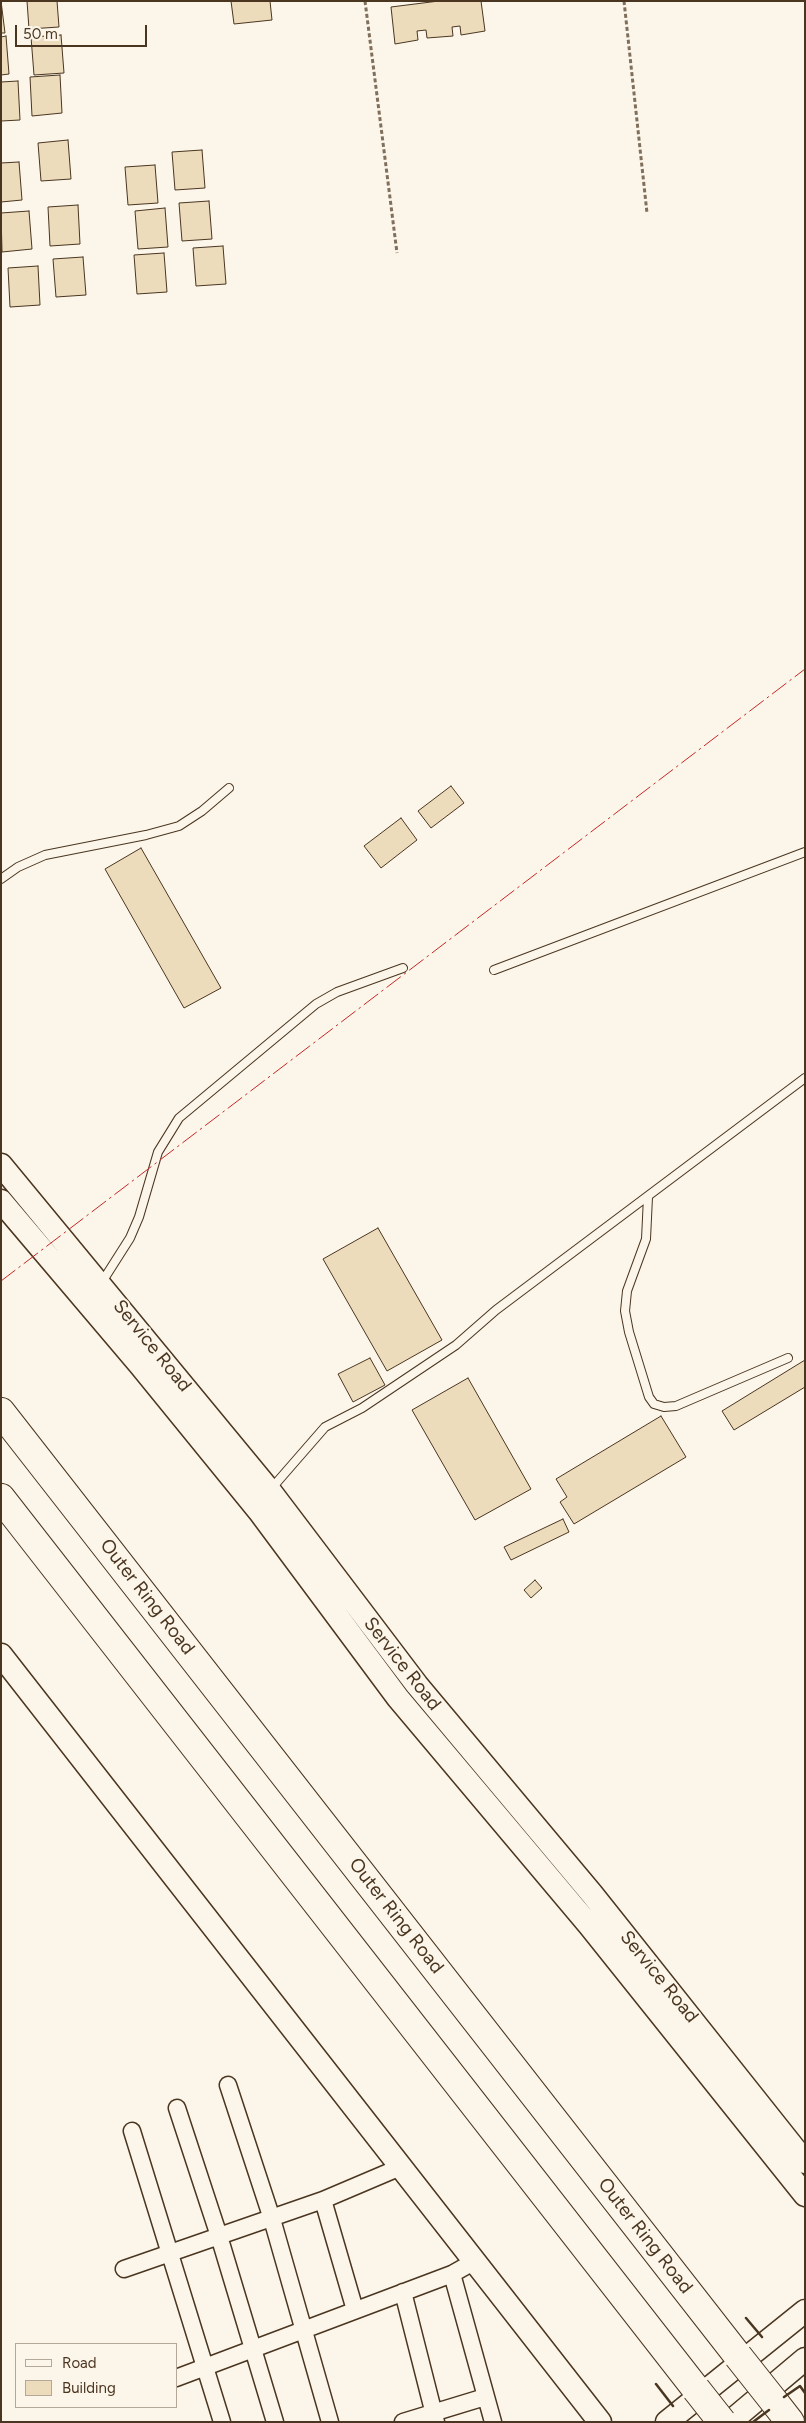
<!DOCTYPE html>
<html>
<head>
<meta charset="utf-8">
<style>
  body { margin:0 }
  #map { position:relative; width:806px; height:2423px; overflow:hidden; background:#fbf6e9; font-family:Figtree,sans-serif }
  canvas { display:block }
  .frame { position:absolute; inset:0; border:2px solid #4a3520; pointer-events:none }
  .legend { position:absolute; left:15px; top:2343px; width:162px; height:65px; box-sizing:border-box; background:#fbf6e9; border:1px solid #b4a999; margin:0; padding:6px 9px; list-style:none; font-size:15px; color:#4a3520 }
  .legend li { display:flex; align-items:center; gap:10px; height:25px }
  .legend b { width:25px; border:1px solid #b4a999 }
  .scale { position:absolute; left:15px; top:25px; width:132px; height:22px; box-sizing:border-box; border:2px solid #4a3520; border-top:0; padding-left:6px; font-size:15px; line-height:18px; white-space:nowrap; color:#4a3520; -webkit-text-stroke:4px #fbf6e9; paint-order:stroke }
</style>
</head>
<body>
<div id="map">
<canvas width="806" height="2423"></canvas>
<div class="frame"></div>
<ul class="legend">
<li><b style="height:6px;background:#fbf6e9"></b>Road</li>
<li><b style="height:14px;background:#ecdcbc"></b>Building</li>
</ul>
<div class="scale">50 m</div>
</div>
<script>
const ctx = document.querySelector('canvas').getContext('2d');
ctx.lineJoin = 'round';
function fillPath(path, color) { ctx.fillStyle = color; ctx.fill(path, 'evenodd'); }
const poly = rows => new Path2D(rows.map(r => 'M' + r).join(''));
function strokePath(path, color, width, dash) { ctx.strokeStyle = color; ctx.lineWidth = width; ctx.lineCap = dash ? 'butt' : 'round'; ctx.setLineDash(dash || []); ctx.stroke(path); }
function write(font, color, halo, rows, align = 'center') {
  ctx.font = font + ' Figtree,sans-serif'; ctx.lineWidth = 4; ctx.setLineDash([]); ctx.textBaseline = 'middle'; ctx.strokeStyle = halo; ctx.fillStyle = color; for (const [text, x, y, turn = 0] of rows) {
    ctx.save(); ctx.translate(x, y); ctx.rotate((+turn || 0) * Math.PI / 180); ctx.textAlign = isNaN(turn) ? turn : align; if (halo) ctx.strokeText(text, 0, 0); ctx.fillText(text, 0, 0); ctx.restore();
  }
}
const building = poly([
  [1,1,5,33,1,33,1,1],
  [27,1,57,1,59,27,29,29,27,1],
  [231,1,270,1,272,20,234,24,231,1],
  [439,1,481,1,485,31,461,35,460,26,452,27,453,36,427,38,426,30,417,31,418,40,395,44,391,7,439,1],
  [61,35,64,73,34,75,31,37,61,35],
  [6,36,9,74,1,75,1,37,6,36],
  [60,75,62,113,32,116,30,77,60,75],
  [18,81,20,120,1,121,1,82,18,81],
  [68,140,71,179,41,181,38,143,68,140],
  [202,150,205,188,175,190,172,152,202,150],
  [19,162,22,200,1,202,1,163,19,162],
  [155,165,158,203,128,205,125,167,155,165],
  [209,201,212,239,182,241,179,203,209,201],
  [78,205,80,244,50,246,48,207,78,205],
  [165,208,168,247,138,249,135,211,165,208],
  [29,211,32,249,2,252,1,213,29,211],
  [223,246,226,284,196,286,193,248,223,246],
  [164,253,167,292,137,294,134,255,164,253],
  [83,257,86,295,56,297,53,259,83,257],
  [38,266,40,305,10,307,8,268,38,266],
  [451,786,464,803,431,828,418,811,451,786],
  [401,818,417,840,381,868,364,846,401,818],
  [141,848,221,988,184,1008,105,869,141,848],
  [378,1228,442,1340,387,1371,323,1259,378,1228],
  [370,1358,385,1385,353,1402,338,1374,370,1358],
  [805,1360,805,1387,734,1430,722,1411,805,1360],
  [468,1378,531,1489,475,1520,412,1410,468,1378],
  [661,1416,686,1457,574,1524,560,1502,567,1497,556,1479,661,1416],
  [563,1519,569,1532,511,1560,504,1547,563,1519],
  [535,1580,542,1588,531,1598,524,1590,535,1580]
]);
const path = poly([
  [365,1,397,253],
  [624,1,647,213]
]);
const lane = poly([
  [1,879,18,867,45,855,146,835,179,826,202,811,229,788],
  [494,970,805,852],
  [648,1197,646,1239,627,1291,625,1311,629,1332,649,1397,654,1404,664,1407,676,1406,788,1358],
  [102,1282,130,1238,139,1217,158,1152,179,1118,316,1004,337,992,403,968],
  [271,1489,325,1427,362,1408,456,1345,496,1310,805,1078]
]);
const street = poly([
  [228,2085,272,2219,330,2422],
  [177,2108,219,2236,275,2422],
  [132,2131,222,2422],
  [323,2200,355,2310],
  [124,2269,323,2200,403,2166],
  [452,2274,493,2422],
  [403,2292,436,2422],
  [176,2378,452,2274,475,2261],
  [403,2422,485,2397]
]);
const secondary = poly([
  [1,1165,270,1491,417,1685,592,1894,805,2162],
  [1,1201,140,1365,259,1511,398,1698,589,1925,805,2195],
  [1,1655,600,2422],
  [667,2422,805,2311],
  [730,2422,805,2359]
]);
const highway = poly([
  [1,1412,738,2356],
  [1,1498,696,2389],
  [776,2404,790,2422]
]);
const highwayBridge = poly([
  [738,2356,776,2404],
  [696,2389,722,2422]
]);
const wall = poly([
  [746,2318,762,2337],
  [656,2384,673,2406],
  [784,2397,800,2386,805,2393],
  [753,2422,769,2410]
]);
const power = poly([
  [1,1281,805,669]
]);
const streetNames = [
  ["Service Road",152,1346,51],
  ["Outer Ring Road",147,1597,52],
  ["Service Road",402,1664,52],
  ["Outer Ring Road",396,1916,52],
  ["Service Road",659,1977,51],
  ["Outer Ring Road",645,2236,52]
];
fillPath(building, '#ecdcbc');
strokePath(building, '#4a3520', 1);
strokePath(lane, '#4a3520', 10);
strokePath(street, '#4a3520', 19);
strokePath(secondary, '#4a3520', 25);
strokePath(highway, '#4a3520', 30);
strokePath(path, '#7f6f5c', 3, [4, 2.5]);
strokePath(lane, '#fbf6e9', 8);
strokePath(street, '#fbf6e9', 16);
strokePath(secondary, '#fbf6e9', 22);
strokePath(highway, '#fbf6e9', 28);
strokePath(highwayBridge, '#4a3520', 30, []);
strokePath(highwayBridge, '#fbf6e9', 28);
strokePath(wall, '#4a3520', 2.5);
strokePath(power, '#c62828', 1, [18, 4, 2.5, 4]);
write('19px', '#4a3520', '#fbf6e9', streetNames);
</script>
</body>
</html>
